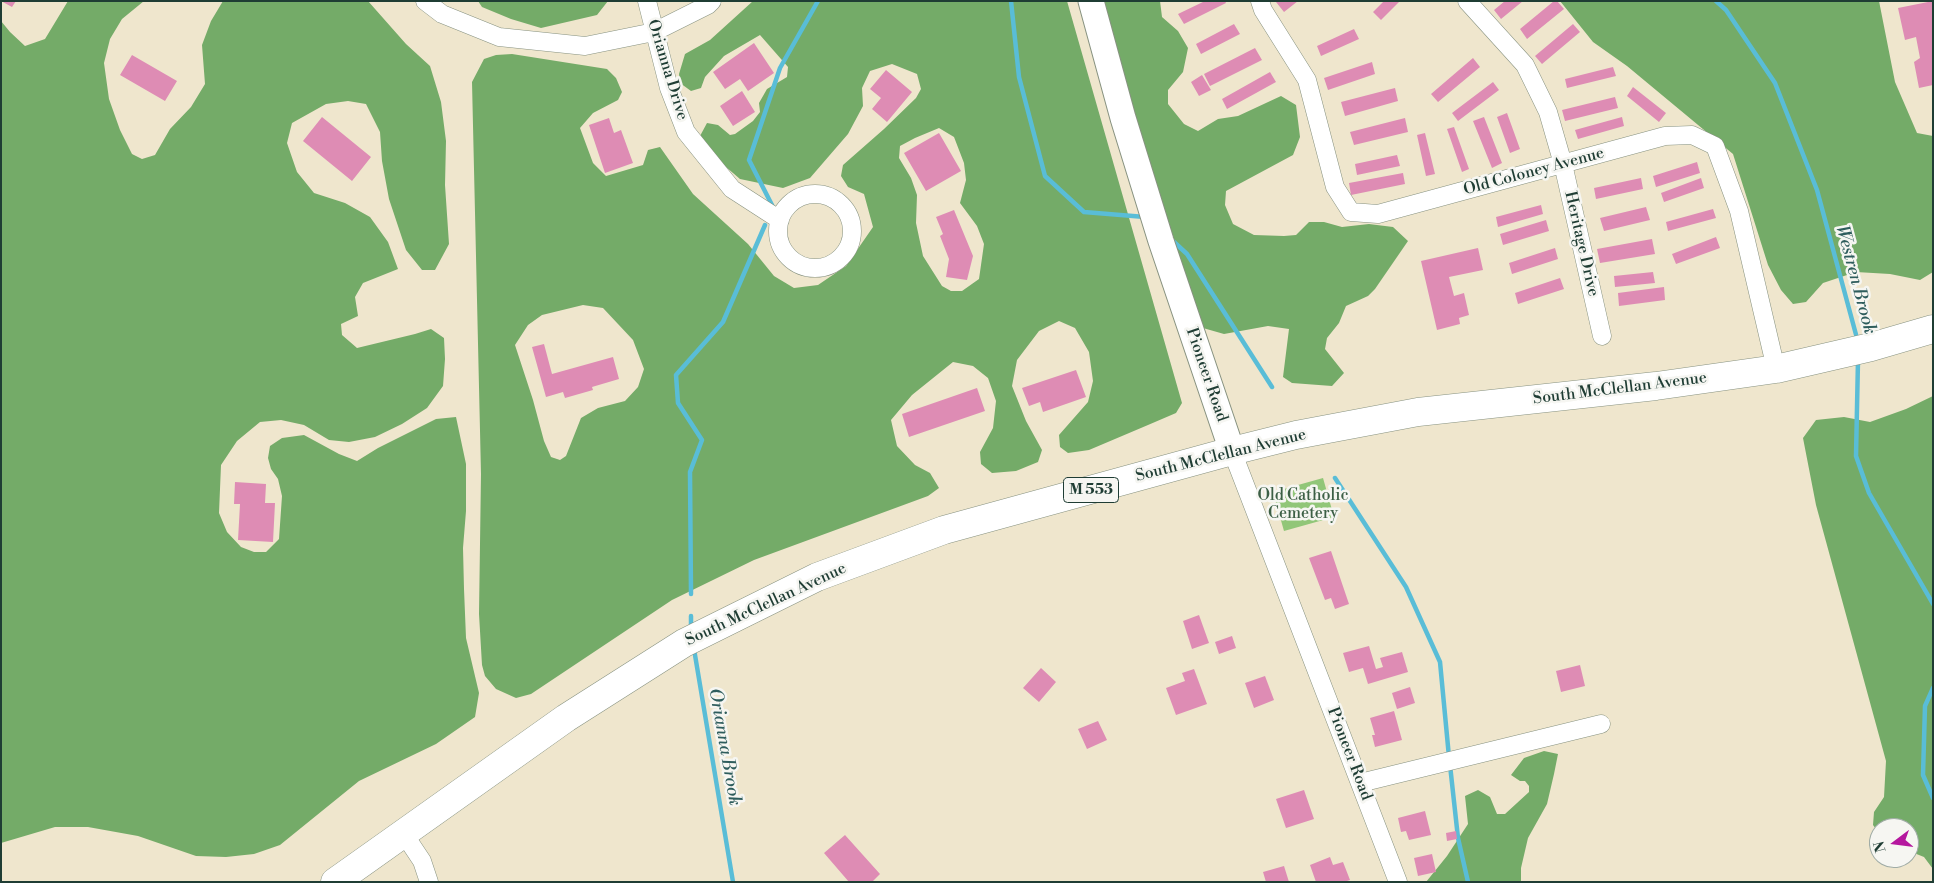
<!DOCTYPE html>
<html>
<head>
<meta charset="utf-8">
<style>
  body { margin:0 }
  #map { position:relative; width:1934px; height:883px; overflow:hidden; background:#efe6cd; font-family:"Libre Bodoni",serif }
  canvas { display:block }
  .frame { position:absolute; inset:0; border:2px solid #1f3d34; pointer-events:none }
  .north { position:absolute; left:1869px; top:818px; width:50px; height:50px; box-sizing:border-box; background:#f6f6f2; border:1px solid #a0aca6; border-radius:50%; rotate:255deg; font-size:14px; font-weight:700; line-height:20px; text-align:center; color:#1f3d34 }
  .north::after { content:''; display:block; margin:auto; width:18px; height:22px; background:#b5179e; clip-path:polygon(50% 0,100% 100%,50% 72%,0 100%) }
</style>
</head>
<body>
<div id="map">
<canvas width="1934" height="883"></canvas>
<div class="frame"></div>
<div class="north">N</div>
</div>
<script>
const ctx = document.querySelector('canvas').getContext('2d');
ctx.lineJoin = 'round';
function fillPath(path, color) { ctx.fillStyle = color; ctx.fill(path, 'evenodd'); }
const poly = rows => new Path2D(rows.map(r => 'M' + r).join(''));
function strokePath(path, color, width, dash) { ctx.strokeStyle = color; ctx.lineWidth = width; ctx.lineCap = dash ? 'butt' : 'round'; ctx.setLineDash(dash || []); ctx.stroke(path); }
function write(font, color, halo, rows, align = 'center') {
  ctx.font = font + ' "Libre Bodoni",serif'; ctx.lineWidth = 5; ctx.setLineDash([]); ctx.textBaseline = 'middle'; ctx.strokeStyle = halo; ctx.fillStyle = color; for (const [text, x, y, turn = 0] of rows) {
    ctx.save(); ctx.translate(x, y); ctx.rotate((+turn || 0) * Math.PI / 180); ctx.textAlign = isNaN(turn) ? turn : align; if (halo) ctx.strokeText(text, 0, 0); ctx.fillText(text, 0, 0); ctx.restore();
  }
}
const green = poly([
  [1323,478,1334,517,1284,531,1273,492]
]);
const forest = poly([
  [68,1,144,1,122,19,110,39,104,63,109,99,120,130,132,154,142,159,155,155,170,129,191,107,205,84,202,45,211,21,223,1,368,1,406,44,430,66,441,102,446,141,445,185,449,244,435,270,422,270,406,250,389,199,382,161,380,132,366,104,348,101,326,104,292,123,287,143,297,172,314,193,345,203,370,217,388,242,398,269,363,283,355,297,358,316,341,324,342,335,357,348,415,334,431,329,444,338,445,359,443,386,427,408,402,424,375,437,349,442,329,440,304,425,281,420,260,422,237,441,221,465,219,513,227,532,241,547,254,552,266,552,279,539,282,496,278,479,271,469,268,458,270,446,282,438,304,435,339,454,357,461,378,448,436,419,456,417,466,464,466,511,463,548,464,589,466,638,479,693,475,717,436,744,359,781,280,845,254,854,226,857,196,856,138,836,88,827,55,827,1,843,1,21,10,32,25,46,45,39],
  [478,1,608,1,597,15,541,28,511,19,482,7],
  [753,1,1067,1,1182,403,1176,413,1148,425,1089,450,1068,453,1060,447,1059,435,1088,402,1093,381,1089,352,1075,328,1059,321,1039,331,1017,360,1012,386,1026,421,1042,450,1038,462,1016,471,992,473,981,464,980,452,993,428,996,401,988,378,973,366,953,362,912,395,891,420,897,446,915,465,930,473,939,488,928,496,754,560,672,600,531,694,516,698,496,689,485,676,482,665,479,614,481,474,472,82,484,59,496,55,512,54,607,69,616,78,622,92,618,100,593,113,580,128,593,163,606,176,643,165,648,150,660,147,693,194,748,244,774,276,794,288,818,285,846,266,873,227,864,194,848,187,841,176,843,165,884,129,916,98,921,89,917,74,892,64,870,71,862,88,863,106,848,134,810,178,783,188,740,179,719,161,700,136,707,123,718,125,730,135,735,134,753,121,760,112,759,103,767,89,787,77,788,67,760,35,724,56,705,77,701,88,691,91,680,83,679,74,685,54,710,40],
  [939,128,954,137,964,163,966,180,960,203,977,226,984,244,979,279,962,291,951,291,942,286,923,256,916,223,917,195,911,178,899,158,900,146,915,138],
  [583,305,603,308,633,340,644,369,638,387,625,401,598,408,581,418,566,456,560,460,551,457,544,441,533,400,515,345,528,325,542,315],
  [1100,1,1160,1,1162,17,1178,31,1188,48,1183,72,1168,90,1168,104,1184,124,1198,131,1218,119,1238,116,1281,96,1296,105,1300,137,1293,155,1226,191,1225,205,1233,224,1254,235,1284,236,1296,235,1309,222,1324,222,1342,227,1369,224,1393,227,1408,241,1375,289,1368,296,1346,306,1339,323,1327,338,1325,349,1344,373,1332,386,1292,383,1283,377,1289,329,1268,326,1224,334,1203,328,1176,266],
  [1560,1,1879,1,1895,82,1917,133,1933,136,1933,272,1920,280,1890,274,1856,272,1823,283,1806,302,1793,304,1781,290,1768,265,1733,154,1627,66,1593,42],
  [1933,396,1933,869,1924,857,1909,851,1909,828,1879,828,1879,833,1873,825,1874,812,1884,797,1886,761,1816,505,1803,438,1816,420,1844,417,1870,422,1906,409],
  [1544,751,1558,754,1554,774,1547,804,1528,838,1521,868,1521,882,1426,882,1447,856,1468,824,1465,796,1478,790,1490,797,1497,814,1505,814,1529,792,1529,786,1525,781,1520,781,1511,775,1524,758]
]);
const stream = poly([
  [1011,1,1019,77,1045,176,1084,212,1145,217],
  [1716,1,1726,10,1775,83,1817,190,1858,342],
  [773,207,749,160,780,68,818,1],
  [1173,241,1187,254,1272,387],
  [1858,360,1856,456,1869,493,1933,604],
  [1335,478,1406,587,1440,662,1449,757],
  [691,594,690,472,702,440,678,403,676,375,723,322,765,225],
  [691,616,691,629],
  [694,649,733,882],
  [1933,688,1925,706,1923,775,1933,798],
  [1450,765,1458,838,1468,882]
]);
const building = poly([
  [1,1,16,1,12,7],
  [1205,1,1225,1,1226,3,1184,24,1178,14],
  [1277,1,1298,1,1284,12,1276,2],
  [1384,1,1400,1,1381,20,1373,12],
  [1505,1,1523,1,1501,19,1494,10],
  [1554,1,1557,1,1564,9,1527,39,1520,29],
  [1933,1,1933,85,1919,88,1914,62,1920,58,1916,37,1905,40,1898,8],
  [1234,24,1240,34,1201,54,1196,44],
  [1573,24,1580,32,1542,64,1535,56],
  [1354,29,1359,39,1321,56,1317,46],
  [754,43,774,73,748,91,740,79,725,89,713,72],
  [1255,48,1262,60,1210,86,1204,74],
  [132,55,177,81,165,101,120,75],
  [1473,58,1480,67,1438,102,1431,94],
  [1372,62,1375,74,1328,90,1324,78],
  [1613,67,1616,76,1567,88,1565,79],
  [886,70,912,92,887,122,872,109,881,98,870,89],
  [1270,72,1276,82,1227,109,1222,99],
  [1202,75,1211,90,1199,96,1191,82],
  [1493,82,1499,90,1458,121,1452,113],
  [1633,87,1666,113,1659,122,1627,96],
  [1395,88,1398,101,1345,116,1341,102],
  [742,91,755,112,733,126,720,106],
  [1615,97,1618,108,1565,121,1562,110],
  [1507,113,1520,149,1510,153,1497,117],
  [322,117,371,157,352,181,303,141],
  [1484,117,1502,163,1492,168,1473,121],
  [1622,117,1624,126,1578,139,1575,130],
  [609,118,614,133,621,130,633,163,605,173,589,125],
  [1405,118,1408,132,1354,145,1350,132],
  [1454,127,1469,169,1462,172,1447,129],
  [939,133,961,171,926,191,904,153],
  [1425,133,1435,174,1426,176,1417,135],
  [1397,155,1400,166,1357,175,1355,164],
  [1697,162,1700,173,1656,187,1653,176],
  [1403,173,1405,184,1351,195,1349,183],
  [1641,178,1643,189,1596,199,1594,188],
  [1701,178,1704,188,1664,202,1661,193],
  [1541,205,1543,214,1498,227,1496,217],
  [1646,207,1650,220,1604,231,1600,218],
  [1713,209,1716,218,1668,231,1666,222],
  [954,210,973,256,967,280,946,277,949,259,940,236,943,234,936,217],
  [1546,220,1549,231,1503,245,1500,234],
  [1716,237,1720,248,1676,264,1672,254],
  [1652,239,1655,254,1600,263,1597,249],
  [1478,248,1483,270,1449,277,1454,296,1464,293,1469,315,1459,318,1460,324,1437,330,1421,261],
  [1555,248,1558,259,1512,274,1509,263],
  [1653,272,1655,283,1615,287,1614,276],
  [1560,278,1564,289,1518,304,1515,293],
  [1664,287,1665,300,1619,306,1618,293],
  [544,344,552,374,613,357,619,379,592,387,593,390,565,398,563,392,546,397,532,347],
  [1076,370,1086,397,1043,412,1040,402,1029,406,1022,388],
  [977,388,985,411,909,437,902,414],
  [235,482,266,484,265,503,275,503,273,542,238,540,240,504,234,504],
  [1331,551,1349,604,1335,609,1331,598,1325,600,1309,558],
  [1199,615,1209,643,1192,649,1183,621],
  [1232,636,1236,648,1219,654,1215,642],
  [1369,646,1376,669,1383,667,1380,658,1402,652,1408,672,1368,684,1363,668,1349,672,1343,653],
  [1580,665,1585,686,1561,692,1556,671],
  [1041,668,1056,682,1039,702,1023,688],
  [1194,669,1207,704,1176,715,1166,688,1185,681,1182,673],
  [1265,676,1274,700,1254,708,1245,683],
  [1410,687,1415,703,1397,709,1392,693],
  [1394,711,1402,740,1375,747,1372,735,1375,735,1370,718],
  [1098,721,1107,740,1087,749,1078,729],
  [1304,790,1314,819,1286,828,1276,799],
  [1425,811,1431,835,1409,840,1406,831,1401,832,1398,818],
  [1456,831,1457,839,1447,841,1446,833],
  [845,835,880,874,872,882,849,882,824,853],
  [1432,854,1436,872,1418,876,1414,858],
  [1330,857,1333,865,1343,862,1350,880,1344,882,1316,882,1310,865],
  [1284,866,1289,882,1266,882,1263,872]
]);
const street = poly([
  [425,1,442,14,499,37,585,46,654,32,708,5,712,1],
  [647,1,669,88,686,132,732,189,780,220],
  [1260,1,1263,10,1307,80,1335,187,1351,212,1378,214,1665,136,1692,135,1715,146,1739,211,1776,369],
  [1467,1,1525,65,1548,112,1563,164,1602,336],
  '778 231a37 37 0 1 1 74 0a37 37 0 1 1-74 0Z',
  [1232,451,1398,882],
  [1360,783,1601,724],
  [404,834,422,861,429,882]
]);
const secondary = poly([
  [1091,1,1123,118,1161,241,1232,451]
]);
const primary = poly([
  [335,882,566,718,684,643,817,577,944,530,1232,451,1296,435,1418,412,1656,386,1776,369,1871,347,1933,329]
]);
const shields = [
  [1091,490,55]
];
const shieldNames = [
  ["M 553",1091,490]
];
const streetNames = [
  ["Orianna Drive",667,70,73],
  ["Old Coloney Avenue",1534,172,-15],
  ["Heritage Drive",1581,244,77],
  ["Pioneer Road",1206,375,71],
  ["South McClellan Avenue",1620,389,-7],
  ["South McClellan Avenue",1221,456,-14],
  ["South McClellan Avenue",766,605,-25],
  ["Pioneer Road",1349,754,69]
];
const parkNames = [
  ["Old Catholic",1303,496],
  ["Cemetery",1303,514]
];
const waterNames = [
  ["Westren Brook",1855,280,75],
  ["Orianna Brook",724,747,80]
];
fillPath(green, '#91c678');
fillPath(forest, '#74ab68');
strokePath(stream, '#59bdd7', 4.5);
fillPath(building, '#de8cb4');
strokePath(street, '#879280', 19);
strokePath(secondary, '#879280', 27);
strokePath(primary, '#879280', 29);
strokePath(street, '#fff', 18);
strokePath(secondary, '#fff', 25);
strokePath(primary, '#fff', 28);
for (const [x, y, w] of shields) { const box = new Path2D(); box.roundRect(x - w / 2, y - 12.5, w, 25, 4); ctx.fillStyle = '#f6f6f2'; ctx.fill(box); strokePath(box, '#1f3d34', 1); }
write('bold 15px', '#1f3d34', null, shieldNames);
write('16px', '#1f3d34', '#f6f6f2', streetNames);
write('16px', '#3c5f45', '#f6f6f2', parkNames);
write('italic 18px', '#2e5d5d', '#f6f6f2', waterNames);
</script>
</body>
</html>
